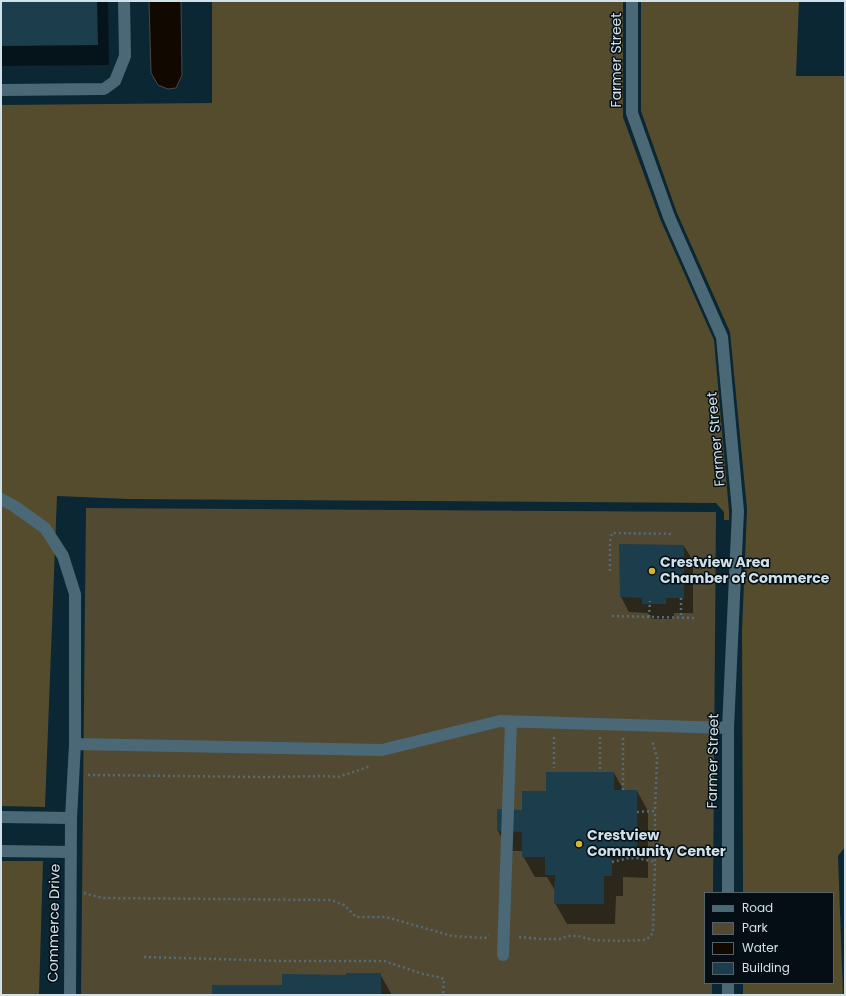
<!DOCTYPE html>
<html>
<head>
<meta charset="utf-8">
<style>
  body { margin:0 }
  #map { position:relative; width:846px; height:996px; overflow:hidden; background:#0a2733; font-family:Poppins,sans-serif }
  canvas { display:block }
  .frame { position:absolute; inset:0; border:2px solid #d1e1e9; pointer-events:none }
  .legend { position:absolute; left:704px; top:892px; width:130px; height:92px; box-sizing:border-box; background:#040e14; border:1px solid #566269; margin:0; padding:5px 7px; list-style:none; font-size:12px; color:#d1e1e9 }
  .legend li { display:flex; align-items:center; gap:8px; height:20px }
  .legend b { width:20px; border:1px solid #566269 }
</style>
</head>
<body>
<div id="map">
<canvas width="846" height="996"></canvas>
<div class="frame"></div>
<ul class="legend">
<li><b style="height:5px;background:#4b6876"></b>Road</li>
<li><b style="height:11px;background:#514932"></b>Park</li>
<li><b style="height:11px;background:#110800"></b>Water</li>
<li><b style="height:11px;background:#1c3d4c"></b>Building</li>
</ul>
</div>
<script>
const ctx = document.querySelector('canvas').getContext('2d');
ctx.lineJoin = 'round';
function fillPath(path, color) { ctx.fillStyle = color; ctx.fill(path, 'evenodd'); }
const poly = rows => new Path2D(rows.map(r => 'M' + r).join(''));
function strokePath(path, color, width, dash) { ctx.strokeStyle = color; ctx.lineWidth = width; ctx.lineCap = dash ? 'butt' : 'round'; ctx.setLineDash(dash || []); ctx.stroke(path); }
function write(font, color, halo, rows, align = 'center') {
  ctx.font = font + ' Poppins,sans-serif'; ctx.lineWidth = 3; ctx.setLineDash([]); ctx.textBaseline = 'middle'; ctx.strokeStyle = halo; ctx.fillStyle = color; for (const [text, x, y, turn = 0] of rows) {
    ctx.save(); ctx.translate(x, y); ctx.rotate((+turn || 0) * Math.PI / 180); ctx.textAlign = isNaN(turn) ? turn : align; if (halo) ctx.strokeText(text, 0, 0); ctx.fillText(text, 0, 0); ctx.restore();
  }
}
const green = poly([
  [86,508,716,512,713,893,705,893,705,983,712,983,712,995,81,995]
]);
const forest = poly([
  [212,1,623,1,623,117,661,221,714,340,729,511,729,520,724,520,724,512,716,503,128,499,57,496,45,807,1,806,1,105,212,103],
  [641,1,799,1,796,76,845,76,845,847,838,856,843,995,743,995,743,983,833,983,833,893,743,893,742,631,747,509,730,332,677,213,641,111],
  [1,861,43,861,39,995,1,995]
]);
const water = poly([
  [149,1,181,1,182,75,176,88,168,89,158,85,151,73,149,1]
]);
const shadow = poly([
  [1,1,108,1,109,65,1,66],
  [684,546,693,561,693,613,674,613,674,619,652,619,648,613,629,612,621,597],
  [614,773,624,791,637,791,648,811,648,878,623,877,623,896,616,896,615,924,567,924,555,903,556,892,547,877,535,877,523,856,523,851,509,851,498,831,498,810,523,811,546,792],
  [380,974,392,995,213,995,283,986,347,976]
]);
const building = poly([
  [1,1,97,1,98,45,1,46],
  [619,544,684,545,684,598,666,598,666,604,642,604,642,598,620,597],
  [546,772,614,772,614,790,637,790,637,858,612,857,612,876,604,876,604,904,554,904,555,875,545,875,545,857,522,857,522,832,497,831,497,809,522,810,522,791,546,791],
  [346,973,381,973,381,995,212,995,212,985,282,985,282,974,346,975]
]);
const path = poly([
  [610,571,610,542,612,533,674,534],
  [681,598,681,618],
  [612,616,695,618],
  [649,617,650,601],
  [554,737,554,768],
  [600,737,600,772],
  [88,775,264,777,325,776,338,777,371,766],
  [623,790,623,738],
  [637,812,655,811,657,758,652,740],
  [612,862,629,858,637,858,655,862,655,811],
  [84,893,102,898,331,900,344,905,356,917,386,917,452,936,485,938,489,935],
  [519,937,542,939,560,939,568,936,578,936,593,940,618,941,645,940,651,936,653,929,655,862],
  [144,957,284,961,384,961,423,974,438,977,444,979,443,995]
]);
const minor = poly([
  [632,1,632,113,669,217,722,337,738,511,728,728,728,893],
  [1,90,104,89,115,81,125,56,124,1],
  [1,499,14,506,45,528,63,556,75,594,75,744],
  [1,817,71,818],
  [1,851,71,852],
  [503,955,511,722],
  [728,983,728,995],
  [70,995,71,818,75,744,382,750,500,721,728,728]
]);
const markers = [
  [652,571,4,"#dab333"],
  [579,844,4,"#dab333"]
];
const streetNames = [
  ["Farmer Street",617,60,-90],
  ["Farmer Street",717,439,-95],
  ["Farmer Street",714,761,-89],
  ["Commerce Drive",55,923,-89]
];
const poiNames = [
  ["Crestview Area",660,563],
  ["Chamber of Commerce",660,579],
  ["Crestview",587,836],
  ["Community Center",587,852]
];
fillPath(green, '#514932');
fillPath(forest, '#554b2d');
fillPath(water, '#110800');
strokePath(water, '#4b4946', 1);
fillPath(shadow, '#0007');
fillPath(building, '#1c3d4c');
strokePath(path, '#556d78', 2.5, [2, 3]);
strokePath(minor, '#4b6876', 12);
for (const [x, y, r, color] of markers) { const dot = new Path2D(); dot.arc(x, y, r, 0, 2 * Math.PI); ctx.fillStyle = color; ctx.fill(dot); strokePath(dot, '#040e14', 1.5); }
write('14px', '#d1e1e9', '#040e14', streetNames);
write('bold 14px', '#d1e1e9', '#040e14', poiNames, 'left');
</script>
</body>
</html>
